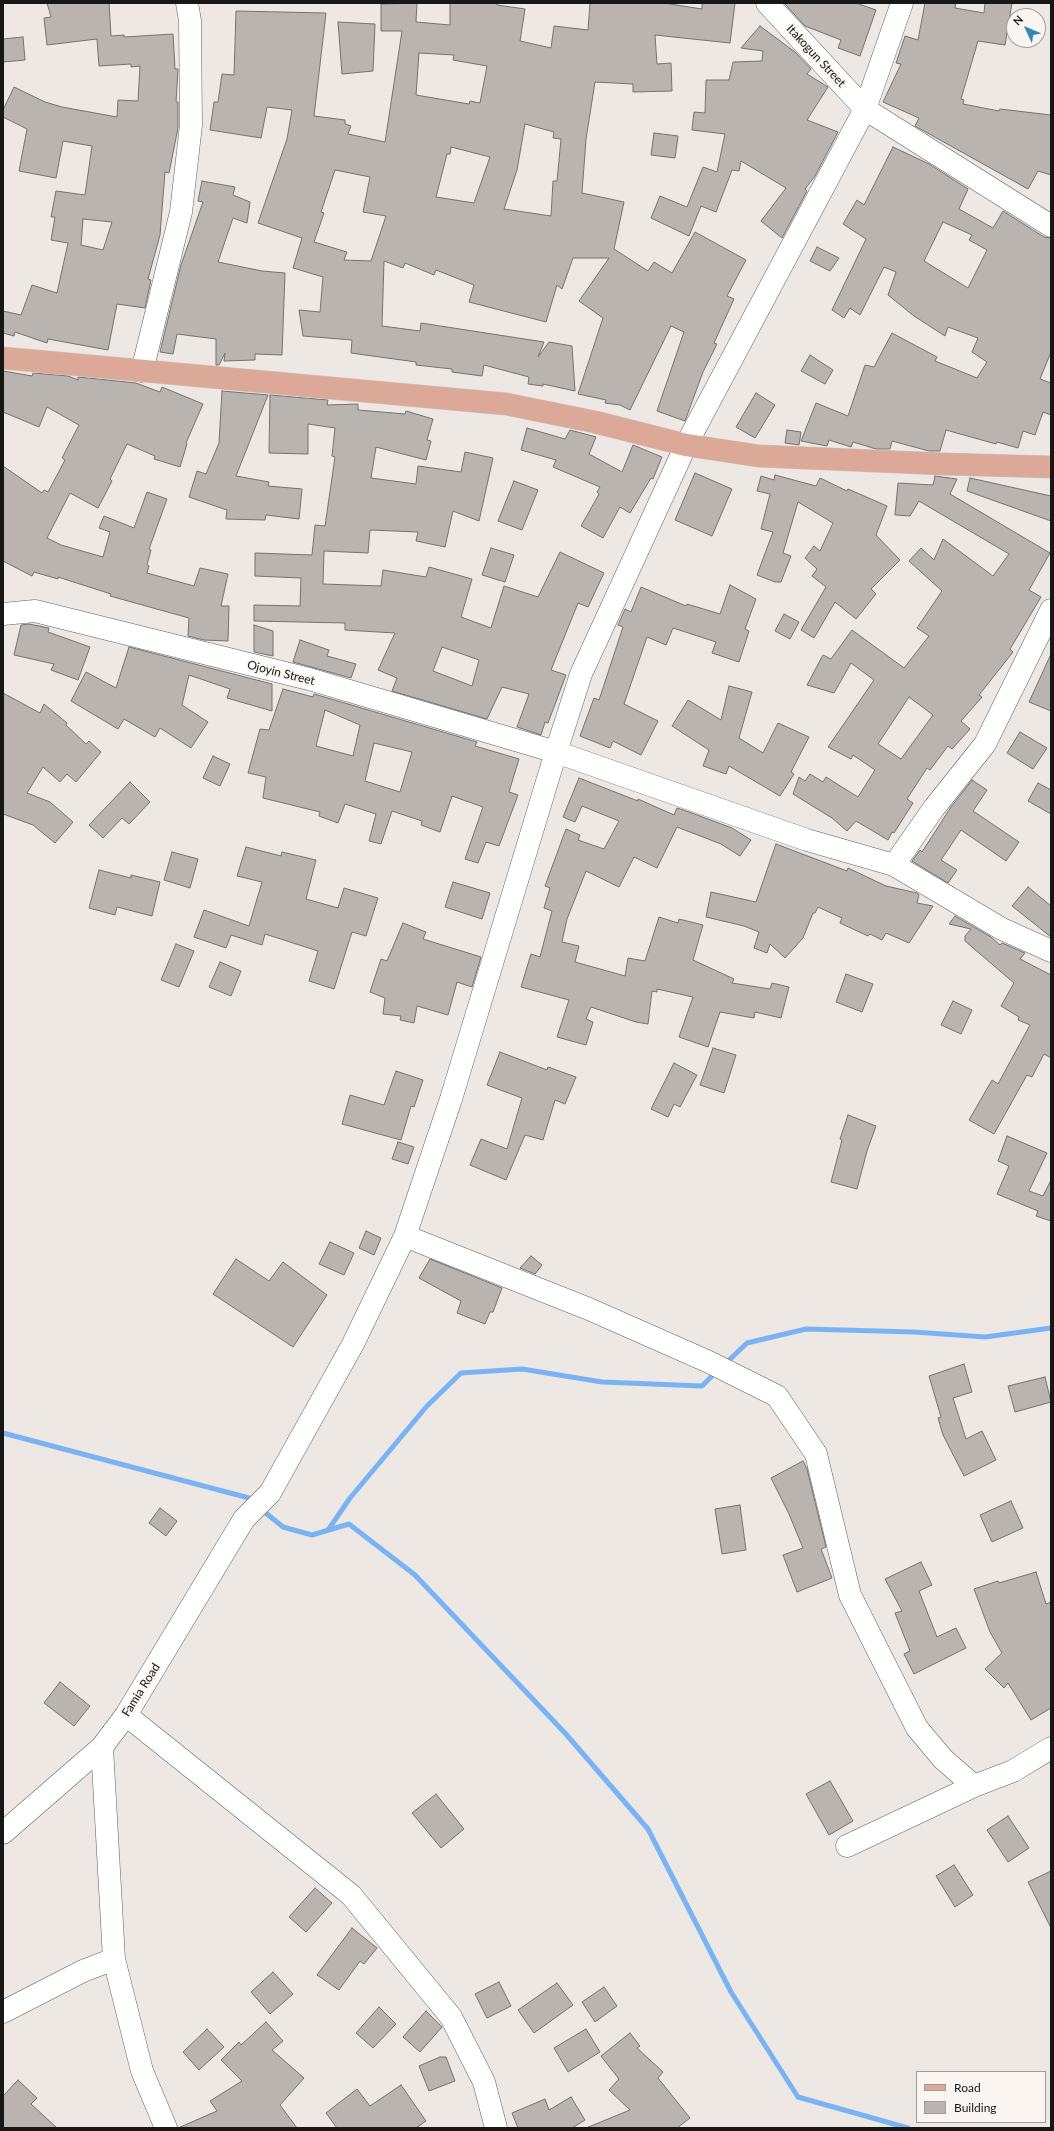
<!DOCTYPE html>
<style>
body{margin:0}
#map{position:relative;width:1054px;height:2131px;overflow:hidden;background:#ede8e3;font-family:Lato,sans-serif}
canvas{display:block}
.frame{position:absolute;inset:0;border:4px solid #181715;pointer-events:none}
.legend{position:absolute;left:916px;top:2071px;width:130px;height:52px;box-sizing:border-box;background:#faf5f0;border:1px solid #a09c98;margin:0;padding:5px 7px;list-style:none;font-size:12px;color:#181715}
.legend li{display:flex;align-items:center;gap:8px;height:20px}
.legend b{width:20px;border:1px solid #a09c98}
.north{position:absolute;left:1006px;top:8px;width:40px;height:40px;box-sizing:border-box;background:#faf5f0;border:1px solid #a09c98;border-radius:50%;rotate:314deg;font-size:11px;font-weight:700;line-height:16px;text-align:center;color:#181715}
.north::after{content:'';display:block;margin:auto;width:14px;height:18px;background:#3087b5;clip-path:polygon(50% 0,100% 100%,50% 72%,0 100%)}
</style>
<div id="map">
<canvas width="1054" height="2131"></canvas>
<div class="frame"></div>
<ul class="legend">
<li><b style="height:5px;background:#dca999"></b>Road</li>
<li><b style="height:11px;background:#b9b4af"></b>Building</li>
</ul>
<div class="north">N</div>
</div>
<script>
const context = document.querySelector('canvas').getContext('2d');
context.lineJoin = 'round';
const poly = rows => new Path2D(rows.map(r => 'M' + r).join(''));
function strokePath(path, color, width, dash) { context.strokeStyle = color; context.lineWidth = width; context.lineCap = dash ? 'butt' : 'round'; context.setLineDash(dash || []); context.stroke(path); }
function fill(path, color) { context.fillStyle = color; context.fill(path, 'evenodd'); }
function label(font, color, halo, rows, align = 'center') {
  context.font = font + ' Lato,sans-serif'; context.lineWidth = 4; context.setLineDash([]); context.textBaseline = 'middle'; context.strokeStyle = halo; context.fillStyle = color; for (const [text, x, y, turn = 0] of rows) {
    context.save(); context.translate(x, y); context.rotate((+turn || 0) * Math.PI / 180); context.textAlign = isNaN(turn) ? turn : align; if (halo) context.strokeText(text, 0, 0); context.fillText(text, 0, 0); context.restore();
  }
}
const stream = poly([
 [725,1364,747,1343,806,1329,914,1332,985,1337,1051,1328],
 [3,1433,249,1498,254,1502],
 [261,1509,283,1527,312,1535,349,1524,415,1575,565,1733,648,1829,731,1992,798,2097,908,2128],
 [328,1530,350,1498,427,1406,461,1373,522,1369,602,1382,702,1386,716,1372]
]);
const building = poly([
 [47,3,109,3,111,36,124,35,124,37,173,34,175,69,178,69,176,102,178,102,178,128,169,173,165,172,160,235,148,279,151,280,145,308,117,304,108,350,48,339,47,343,15,332,14,336,3,333,3,311,21,315,32,285,57,293,68,243,51,240,55,217,51,217,56,191,85,195,92,146,63,141,56,178,19,171,27,129,3,117,3,110,14,87,45,102,62,107,117,117,118,100,138,101,140,66,131,67,131,64,99,66,97,39,47,45,44,18,51,17,47,3],
 [83,219,112,222,103,250,81,245,83,219],
 [417,3,416,22,450,25,450,3,497,3,497,5,525,9,520,41,551,48,554,26,588,30,590,3,664,3,702,9,702,3,735,3,730,43,655,35,657,64,671,63,672,91,633,92,633,84,595,82,586,139,582,193,624,202,614,249,648,271,654,262,672,273,695,232,746,260,727,296,734,299,714,343,717,344,703,372,685,421,657,411,684,332,671,326,630,410,620,405,605,403,606,400,578,394,603,318,579,301,609,258,573,258,562,289,557,285,546,322,469,302,474,285,436,270,434,275,405,263,403,268,384,261,382,326,420,331,421,323,544,342,538,357,549,342,572,346,575,391,543,384,543,386,528,384,529,377,484,365,482,376,452,372,452,369,416,365,416,362,351,353,352,340,303,336,299,310,320,312,323,277,293,268,302,238,258,223,287,139,292,110,267,107,261,138,210,130,214,102,218,102,222,74,234,75,236,11,326,13,314,116,345,120,345,124,351,126,348,134,385,142,402,31,381,31,381,4,417,3],
 [419,53,454,55,453,60,487,66,480,103,470,101,469,104,416,95,419,53],
 [525,124,554,132,553,138,561,139,557,181,553,181,551,216,504,209,517,170,525,124],
 [451,147,490,157,474,203,436,197,447,154,450,154,451,147],
 [335,170,370,177,363,212,386,216,371,261,344,260,347,252,314,242,324,213,321,212,335,170],
 [784,3,856,3,876,10,860,56,838,48,841,40,805,26,784,3],
 [925,3,956,3,955,8,984,13,985,3,1012,3,1005,45,978,41,961,99,964,100,963,104,999,111,1000,109,1051,115,1051,175,1038,171,1028,189,915,126,919,118,883,102,901,64,896,63,905,36,918,40,925,3],
 [338,22,375,24,373,71,342,74,338,22],
 [760,26,795,52,811,69,807,74,828,87,807,120,838,132,815,176,805,189,807,191,782,238,761,221,786,188,741,161,739,171,732,170,716,212,701,206,689,236,651,218,660,196,687,207,703,167,717,172,725,134,692,130,694,112,705,113,706,80,729,80,733,62,762,61,763,51,741,48,760,26],
 [23,37,25,60,3,62,3,39,23,37],
 [654,133,678,136,675,158,651,155,654,133],
 [893,147,929,164,968,189,959,209,993,228,1003,211,1044,237,1051,238,1051,352,1040,379,1051,383,1051,415,1043,412,1035,435,1023,431,1018,448,997,442,996,444,946,430,940,451,929,451,892,441,890,449,876,449,853,442,851,447,829,440,827,446,801,441,816,403,848,416,865,365,874,367,892,333,937,357,935,361,977,378,987,362,972,352,978,338,948,327,945,336,914,316,888,295,896,272,884,267,860,315,850,308,844,318,832,310,866,239,843,224,857,200,864,205,893,147],
 [943,222,972,235,969,240,987,250,968,288,924,261,943,222],
 [202,181,235,187,233,195,250,202,247,223,233,218,218,262,262,271,285,273,282,355,255,354,255,360,224,361,225,353,219,365,216,365,216,339,177,334,173,354,160,352,181,265,203,202,198,201,202,181],
 [817,247,839,258,830,271,810,261,817,247],
 [810,355,833,370,825,384,801,371,810,355],
 [3,371,32,376,33,373,68,376,78,380,78,377,136,383,160,392,162,387,203,404,186,443,187,444,180,467,154,459,155,456,127,444,110,479,112,481,98,508,70,493,47,538,61,545,103,557,110,532,99,528,104,516,134,528,147,492,167,499,149,549,151,550,147,565,149,566,147,573,194,586,200,568,228,574,221,606,229,606,228,641,204,640,188,636,189,618,110,596,111,594,58,577,58,579,34,572,32,576,3,561,3,466,42,493,44,490,48,492,65,460,62,458,79,425,47,407,39,427,3,412,3,371],
 [222,391,268,395,236,476,269,482,268,486,302,489,299,519,266,515,265,520,226,519,227,510,189,497,197,471,206,474,219,443,222,391],
 [756,393,775,405,755,438,736,427,756,393],
 [270,395,328,400,327,405,358,404,358,410,405,414,406,411,433,419,427,440,431,441,426,460,376,447,371,478,416,484,418,466,461,472,465,452,493,458,479,521,453,511,445,547,416,541,418,532,370,530,368,553,324,551,323,584,381,586,383,570,426,577,429,567,472,579,461,617,491,628,504,586,538,597,560,552,604,573,588,607,578,603,551,670,566,675,548,723,545,722,541,735,517,727,529,694,502,687,487,719,392,691,397,678,378,670,395,633,345,630,345,623,254,621,254,605,300,606,301,578,255,576,255,553,312,555,315,525,325,526,335,457,332,456,335,428,308,424,308,454,269,453,270,395],
 [442,647,479,660,472,686,433,671,442,647],
 [527,428,565,439,570,430,596,437,589,454,622,472,633,445,662,457,653,479,651,478,630,513,620,507,603,538,581,526,599,494,597,492,600,487,553,467,556,460,521,450,527,428],
 [787,430,801,432,799,445,785,443,787,430],
 [695,473,732,489,712,536,675,520,695,473],
 [775,475,816,486,820,478,847,491,848,489,887,506,876,535,900,560,871,589,876,594,856,619,835,602,814,638,801,630,826,587,812,576,817,569,805,558,814,546,820,551,833,523,798,502,783,553,791,556,781,582,775,582,757,575,773,532,761,529,770,494,757,491,761,476,774,480,775,475],
 [935,476,957,479,950,494,1050,553,1029,590,1041,597,1010,649,1013,652,979,695,982,697,961,721,970,729,952,749,948,746,930,770,927,768,907,799,913,803,894,833,892,832,888,840,856,821,847,831,832,818,793,794,799,777,805,781,810,774,823,782,826,777,858,797,875,770,853,755,851,759,828,747,874,680,851,663,834,693,807,685,823,655,831,659,852,630,904,668,929,636,917,628,942,591,909,561,921,548,934,560,943,539,993,576,1009,554,919,501,910,516,895,515,898,483,933,485,935,476],
 [909,697,933,715,901,759,878,744,909,697],
 [970,478,1051,496,1051,521,967,491,970,478],
 [514,481,538,490,522,530,498,521,514,481],
 [491,548,514,555,505,582,482,575,491,548],
 [730,585,756,599,745,629,749,631,739,662,712,653,716,642,673,628,666,645,647,637,624,704,658,721,641,755,613,741,610,748,580,736,594,698,599,700,623,627,618,625,625,609,631,612,641,587,686,606,687,604,720,614,730,585],
 [784,614,799,622,790,639,775,631,784,614],
 [29,624,49,628,48,632,90,647,78,680,51,670,54,664,14,655,21,625,29,624],
 [254,625,273,631,273,656,254,652,254,625],
 [300,640,329,650,327,656,356,664,351,678,293,662,300,640],
 [129,647,272,684,272,711,227,698,230,689,189,675,182,705,208,722,191,748,160,728,155,737,124,719,118,729,71,701,86,672,116,688,129,647],
 [1051,654,1051,711,1029,702,1051,654],
 [729,686,752,692,739,738,763,753,778,723,809,737,791,772,794,774,780,796,729,766,726,774,703,766,709,750,672,726,688,700,721,720,729,686],
 [283,689,313,697,314,694,477,742,475,746,519,759,509,792,518,795,499,846,486,842,478,863,465,859,483,807,452,796,440,832,421,825,422,821,392,811,381,844,369,841,376,814,345,804,338,823,319,816,320,812,263,798,266,777,248,773,260,729,269,730,283,689],
 [325,710,360,725,353,756,316,746,325,710],
 [374,743,412,752,400,792,365,781,374,743],
 [3,693,40,713,44,704,67,723,66,725,86,744,89,741,101,752,76,782,67,774,60,782,43,767,27,793,50,802,73,822,55,843,33,825,3,814,3,693],
 [1020,732,1047,748,1033,769,1007,753,1020,732],
 [213,756,230,764,220,786,203,778,213,756],
 [579,778,638,801,638,799,674,815,677,808,689,812,732,828,751,840,740,856,721,844,677,827,657,868,634,857,619,887,586,871,567,919,562,942,579,946,575,962,625,976,628,958,645,961,659,917,678,923,679,919,703,925,693,960,734,979,732,983,770,989,772,983,789,987,781,1018,755,1012,754,1018,720,1012,708,1047,679,1037,693,997,657,989,657,992,652,991,648,1024,636,1022,591,1007,586,1019,593,1022,586,1045,557,1037,569,1000,521,987,531,954,540,957,552,911,544,908,550,888,545,886,566,829,580,835,578,840,604,849,619,821,582,806,575,822,563,817,579,778],
 [972,780,987,790,973,811,1019,842,1006,861,961,830,941,860,957,870,948,883,912,861,920,850,922,852,951,807,972,780],
 [130,782,150,802,129,824,122,818,103,838,89,825,130,782],
 [1038,783,1051,790,1051,814,1028,801,1038,783],
 [776,844,847,871,848,868,886,886,917,893,919,895,917,903,933,906,909,943,886,933,882,940,870,934,868,936,840,923,842,918,818,907,815,913,813,913,803,938,785,958,770,944,767,953,754,948,759,932,744,926,706,917,711,892,756,902,776,844],
 [246,847,281,856,282,852,316,860,306,899,338,908,344,888,378,898,366,936,352,932,334,989,309,981,318,951,265,934,262,945,231,935,226,948,194,937,204,910,249,926,262,882,237,876,246,847],
 [172,852,198,859,190,888,164,880,172,852],
 [99,870,131,878,131,875,160,882,152,916,117,907,115,915,89,908,99,870],
 [453,882,490,893,482,919,445,907,453,882],
 [1028,887,1051,906,1051,937,1012,906,1028,887],
 [955,916,991,937,1000,945,1002,943,1025,953,1020,959,1051,975,1051,1058,1044,1054,1032,1077,1027,1075,994,1134,969,1120,992,1080,998,1084,1030,1025,1018,1020,1019,1017,1001,1006,1014,983,965,941,965,936,971,929,949,924,955,916],
 [403,923,426,932,423,939,481,957,472,987,457,982,448,1015,417,1006,414,1023,400,1020,401,1016,383,1014,385,998,370,992,381,959,387,961,403,923],
 [176,944,194,951,179,987,161,980,176,944],
 [220,962,241,971,231,996,209,987,220,962],
 [846,974,873,984,862,1012,836,1002,846,974],
 [953,1001,972,1010,961,1034,941,1025,953,1001],
 [713,1048,736,1055,724,1093,700,1085,713,1048],
 [500,1052,547,1070,548,1067,576,1077,565,1104,555,1100,543,1140,525,1135,506,1180,470,1165,481,1139,507,1149,522,1098,487,1085,500,1052],
 [674,1063,697,1075,680,1107,674,1104,668,1117,651,1109,674,1063],
 [396,1071,423,1080,414,1107,411,1106,401,1140,342,1124,350,1095,384,1105,396,1071],
 [848,1115,876,1126,867,1151,857,1189,831,1182,842,1140,840,1139,848,1115],
 [1007,1136,1047,1153,1029,1191,1043,1196,1051,1180,1051,1221,1036,1216,1038,1211,997,1194,1009,1166,998,1161,1007,1136],
 [398,1142,414,1147,408,1164,392,1159,398,1142],
 [366,1231,381,1238,374,1255,359,1248,366,1231],
 [330,1242,354,1253,344,1275,319,1264,330,1242],
 [531,1256,542,1265,535,1274,520,1268,531,1256],
 [236,1259,269,1281,283,1262,327,1295,293,1347,213,1294,236,1259],
 [430,1259,502,1288,493,1312,490,1312,485,1324,457,1313,461,1301,419,1278,430,1259],
 [964,1364,972,1392,953,1398,966,1439,982,1431,996,1460,964,1476,943,1435,938,1418,941,1417,929,1376,964,1364],
 [1045,1377,1051,1402,1015,1412,1008,1386,1045,1377],
 [803,1461,807,1469,826,1547,821,1549,832,1578,797,1592,783,1555,803,1548,789,1514,771,1478,803,1461],
 [1011,1501,1023,1528,992,1542,980,1515,1011,1501],
 [740,1505,746,1550,722,1554,715,1509,740,1505],
 [160,1508,177,1521,166,1536,149,1523,160,1508],
 [921,1562,932,1585,919,1591,937,1637,956,1628,966,1648,914,1674,904,1654,910,1651,895,1613,902,1611,885,1579,921,1562],
 [1036,1572,1046,1604,1051,1602,1051,1708,1031,1720,1008,1683,1004,1688,985,1669,1002,1653,990,1632,974,1589,998,1581,999,1583,1036,1572],
 [60,1682,90,1706,74,1726,44,1703,60,1682],
 [830,1781,853,1821,829,1835,806,1794,830,1781],
 [436,1794,464,1829,441,1848,412,1813,436,1794],
 [1008,1816,1029,1848,1008,1862,987,1830,1008,1816],
 [954,1865,973,1895,955,1907,936,1876,954,1865],
 [1051,1871,1051,1928,1028,1882,1051,1871],
 [315,1888,332,1903,306,1932,289,1917,315,1888],
 [352,1928,377,1948,364,1964,360,1961,339,1990,317,1975,352,1928],
 [273,1972,293,1994,270,2014,251,1992,273,1972],
 [499,1982,511,2006,487,2018,475,1994,499,1982],
 [557,1983,573,2005,534,2033,518,2010,557,1983],
 [604,1987,617,2006,595,2022,582,2002,604,1987],
 [379,2007,396,2024,373,2048,356,2033,379,2007],
 [426,2011,442,2027,420,2052,403,2037,426,2011],
 [266,2022,283,2041,272,2050,304,2078,280,2105,297,2128,178,2128,217,2111,210,2101,242,2081,221,2060,239,2042,241,2045,266,2022],
 [207,2029,224,2047,199,2070,183,2052,207,2029],
 [586,2029,600,2052,568,2072,554,2048,586,2029],
 [630,2033,640,2046,637,2048,663,2072,658,2078,690,2118,677,2128,586,2128,630,2110,609,2090,619,2079,601,2056,630,2033],
 [440,2057,446,2057,455,2081,429,2091,419,2066,440,2057],
 [18,2080,37,2098,31,2104,57,2128,3,2128,3,2096,18,2080],
 [401,2085,426,2121,416,2128,337,2128,326,2113,357,2089,370,2106,401,2085],
 [571,2097,585,2120,572,2128,518,2128,512,2113,545,2099,549,2110,571,2097]
]);
const minor = poly([
 [767,3,865,109,1051,226],
 [142,371,181,212,191,125,190,21,187,3],
 [3,614,35,611,309,679,556,752,807,840,894,865,1002,929,1051,951],
 [894,865,934,808,985,744,1051,610],
 [405,1236,589,1309,709,1362,777,1396,816,1454,850,1595,917,1728,943,1759,974,1786,1013,1771,1051,1748],
 [126,1715,351,1895,451,2017,484,2082,496,2128],
 [102,1747,114,1959,142,2071,166,2128],
 [3,1833,102,1747,126,1715,244,1519,270,1493,353,1344,405,1236,451,1099,556,752,581,674,686,445,865,109,902,3],
 [847,1846,974,1786],
 [3,2012,83,1971,114,1959]
]);
const major = poly([
 [3,358,506,404,595,422,686,445,759,456,944,464,1051,467]
]);
const streetNames = [
 ["Itakogun Street",816,56,47],
 ["Ojoyin Street",281,673,14],
 ["Famia Road",141,1690,-58]
];
strokePath(stream, '#79b3f3', 5);
fill(building, '#b9b4af');
strokePath(building, '#75716c', 1);
strokePath(minor, '#65615d', 23);
strokePath(major, '#c8c7c7', 23);
strokePath(minor, '#fff', 22);
strokePath(major, '#dca999', 22);
label('12px', '#181715', '#faf5f0', streetNames);
</script>
